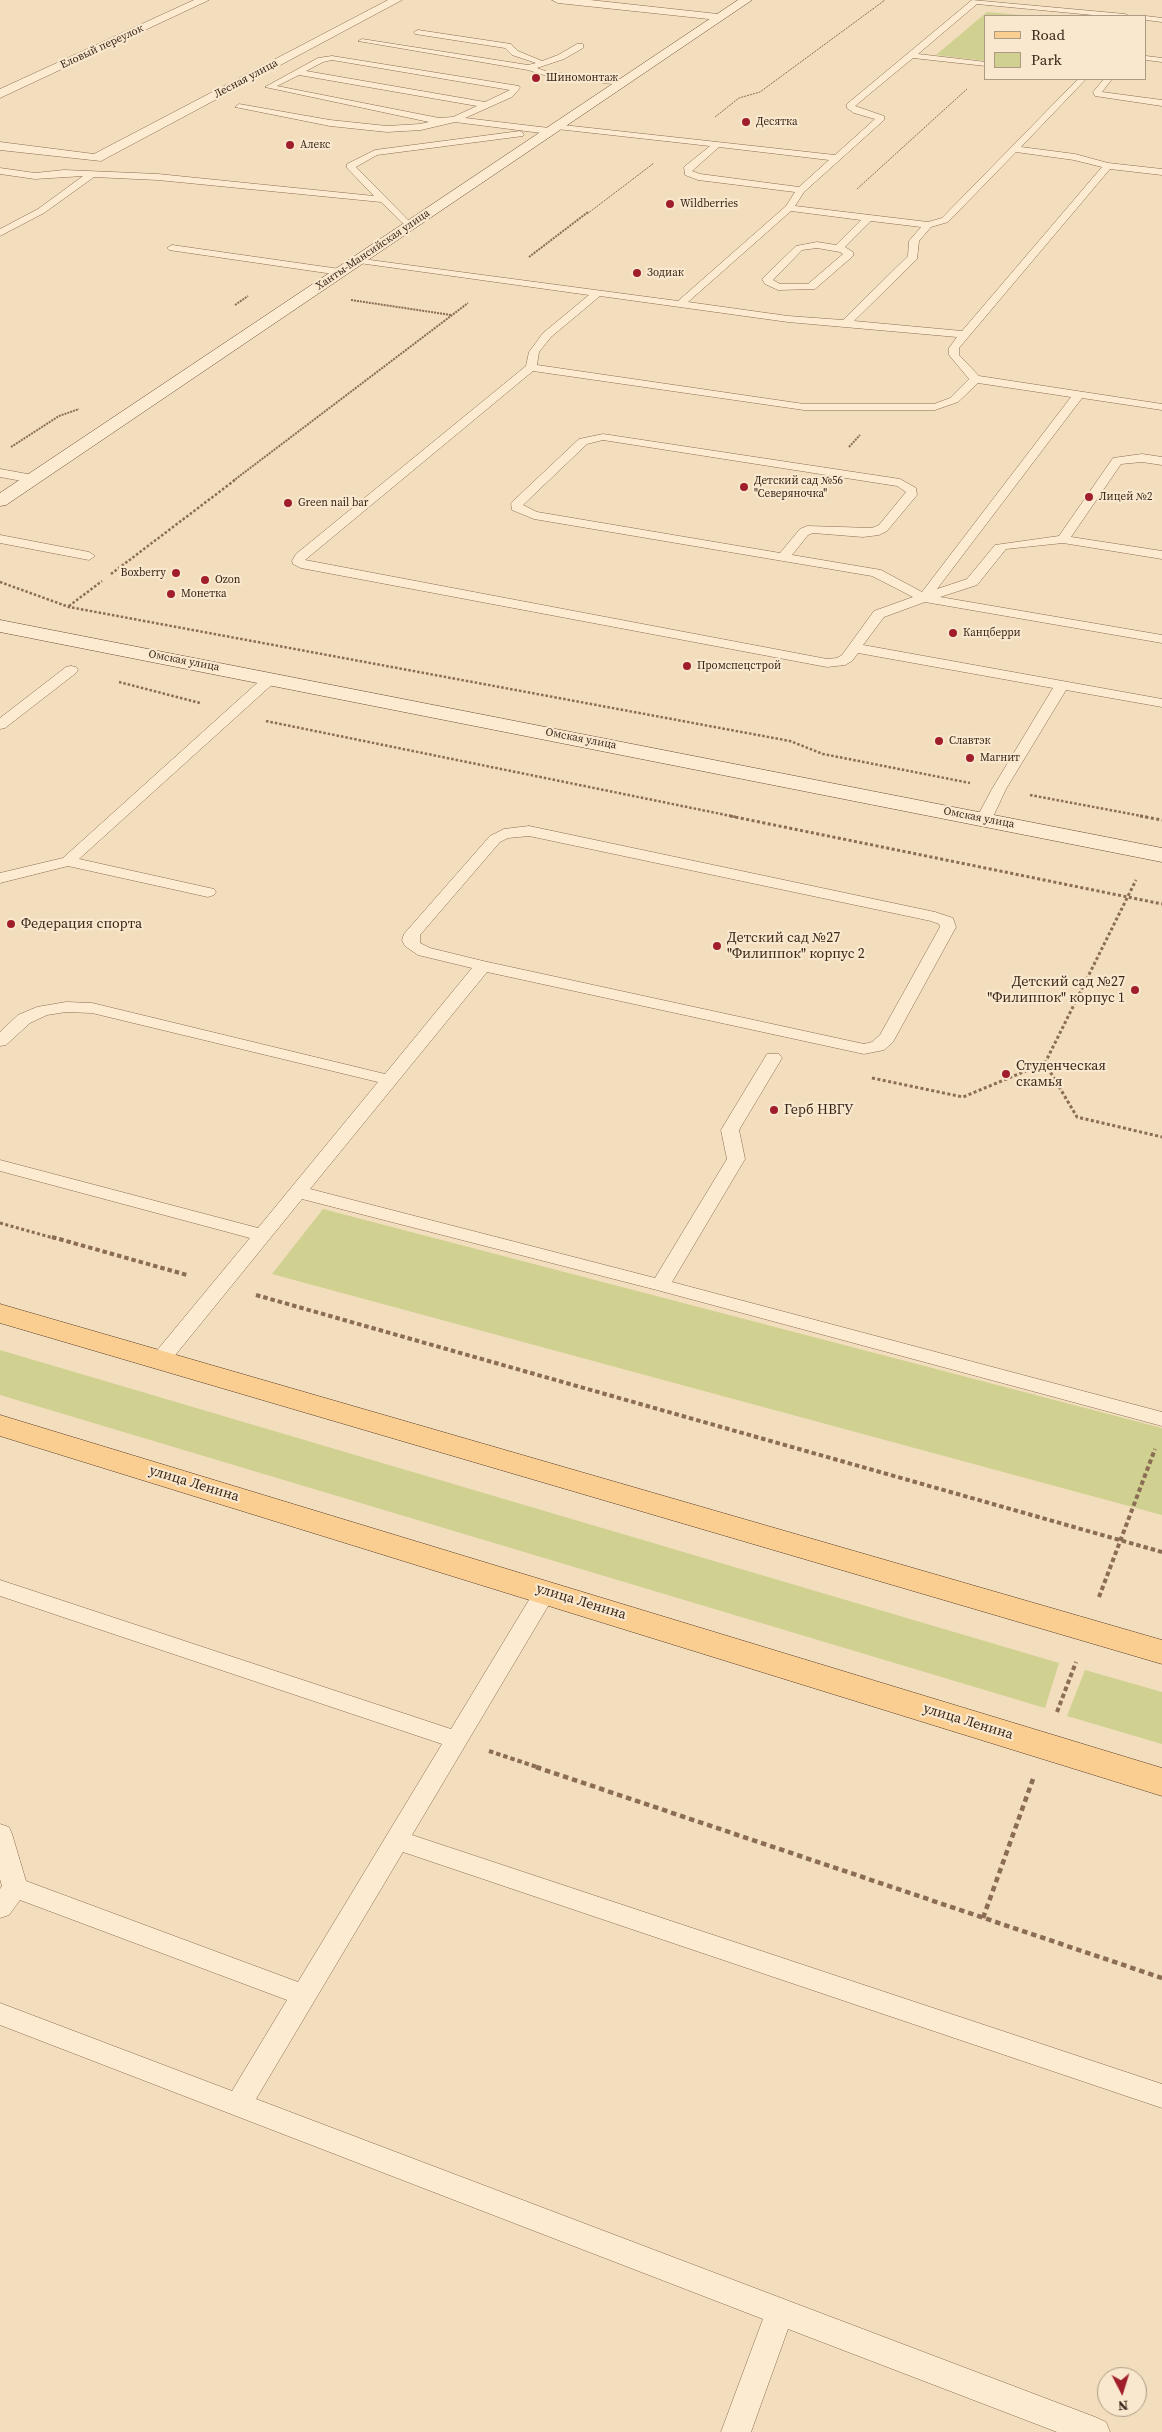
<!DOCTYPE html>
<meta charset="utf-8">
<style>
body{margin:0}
#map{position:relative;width:1162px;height:2432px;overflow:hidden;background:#f2ddbd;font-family:"Source Serif 4",serif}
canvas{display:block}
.legend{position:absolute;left:984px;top:15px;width:162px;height:65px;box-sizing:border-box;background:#f9e8cd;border:1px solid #ac9a85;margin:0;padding:6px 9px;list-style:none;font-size:15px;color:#39261a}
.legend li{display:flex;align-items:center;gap:10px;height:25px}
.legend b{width:25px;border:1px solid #ac9a85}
.north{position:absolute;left:1097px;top:2367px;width:50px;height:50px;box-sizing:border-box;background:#f9e8cd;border:1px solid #ac9a85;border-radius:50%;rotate:175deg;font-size:14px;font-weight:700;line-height:20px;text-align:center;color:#39261a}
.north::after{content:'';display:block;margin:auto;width:18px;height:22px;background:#a01e2c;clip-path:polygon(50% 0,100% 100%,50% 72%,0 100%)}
</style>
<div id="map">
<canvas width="1162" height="2432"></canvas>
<ul class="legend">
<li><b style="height:6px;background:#face90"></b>Road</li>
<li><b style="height:14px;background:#d0d190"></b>Park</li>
</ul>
<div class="north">N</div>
</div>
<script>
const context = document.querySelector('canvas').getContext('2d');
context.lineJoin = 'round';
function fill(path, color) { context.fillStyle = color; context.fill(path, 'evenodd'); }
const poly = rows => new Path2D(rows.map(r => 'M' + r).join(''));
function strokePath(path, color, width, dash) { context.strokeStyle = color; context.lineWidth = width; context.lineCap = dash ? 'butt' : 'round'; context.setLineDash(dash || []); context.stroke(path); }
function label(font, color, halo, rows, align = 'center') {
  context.font = font + ' "Source Serif 4",serif'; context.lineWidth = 4.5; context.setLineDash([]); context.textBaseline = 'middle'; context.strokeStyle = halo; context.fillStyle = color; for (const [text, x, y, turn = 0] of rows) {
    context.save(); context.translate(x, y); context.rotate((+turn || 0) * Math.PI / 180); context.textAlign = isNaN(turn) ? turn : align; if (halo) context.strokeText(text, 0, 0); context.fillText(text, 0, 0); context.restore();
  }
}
const green = poly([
 [987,12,1033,16,986,16,986,61,936,55],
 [323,1209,1162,1428,1162,1515,272,1274],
 [0,1350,1059,1663,1045,1708,0,1395],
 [1085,1670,1162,1692,1162,1744,1067,1716]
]);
const pathFar5 = poly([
 [715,117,739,98,760,92,885,0],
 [857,189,967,89],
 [587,214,654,163]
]);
const pathFar4 = poly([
 [529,257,588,212],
 [351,300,451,315],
 [235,305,248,296],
 [11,447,59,416,79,409],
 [849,447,860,435],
 [233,481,468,303]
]);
const pathFar3 = poly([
 [111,574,235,480],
 [0,582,69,607,790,741,823,754,970,783],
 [69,606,102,581],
 [119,682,200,703],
 [266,721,736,817],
 [1030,795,1147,817]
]);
const pathFar2 = poly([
 [730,816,1162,904],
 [1140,816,1162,820],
 [1045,1063,1077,1117,1162,1137],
 [872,1078,963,1097,1045,1063,1136,880],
 [0,1223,57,1239]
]);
const pathFar1 = poly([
 [52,1237,187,1275],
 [256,1295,1162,1552],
 [1099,1597,1155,1449],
 [1057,1712,1076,1662],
 [489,1751,540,1768]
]);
const path = poly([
 [536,1767,1162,1978],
 [983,1918,1033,1779]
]);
const lane = poly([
 [972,0,1125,14,1129,16,1103,16,977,4,918,54,986,62,986,66,913,58,855,106,884,116,884,120,804,192,795,206,928,222,942,218,1078,79,1086,79,1021,147,1075,154,1108,163,1162,169,1162,175,1110,169,959,348,959,355,979,376,1162,404,1162,410,1082,398,937,589,967,579,995,545,1059,536,1113,458,1142,454,1162,457,1162,465,1142,462,1121,464,1071,537,1162,551,1162,559,1063,543,1006,549,977,585,940,597,1162,635,1162,643,925,602,884,617,863,645,1162,699,1162,707,1066,690,1006,789,992,819,984,824,976,819,992,789,1053,688,858,653,852,661,845,665,827,667,301,568,293,564,292,561,296,554,526,366,529,352,543,333,589,295,359,263,354,260,355,258,678,301,786,206,795,192,698,180,685,175,684,167,710,146,557,129,554,128,554,124,835,155,875,119,854,113,847,108,847,104,972,0],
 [719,147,829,160,799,187,700,174,692,171,719,147],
 [1016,152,1074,160,1102,167,962,331,854,321,917,259,919,241,931,227,948,222,1016,152],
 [791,211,861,220,836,245,817,242,796,246,762,279,765,284,778,290,815,289,853,256,853,252,845,247,871,221,921,227,909,241,908,256,843,320,788,316,688,302,791,211],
 [817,248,840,252,843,254,808,284,780,284,773,280,802,250,817,248],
 [600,296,788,322,957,337,949,348,949,355,969,379,950,398,934,404,804,404,537,365,539,352,551,337,600,296],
 [533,371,804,410,935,410,958,402,978,383,1071,397,922,592,881,570,792,555,808,535,813,533,863,537,879,535,887,531,917,495,916,488,900,479,603,434,579,439,511,503,512,510,534,519,872,576,913,597,874,611,842,655,837,658,827,659,305,560,533,371],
 [603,440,897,486,906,492,879,525,872,528,807,526,800,529,780,553,537,512,523,505,587,444,603,440],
 [1144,16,1146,16,1162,18,1162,22,1146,20,1146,16,1144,16],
 [418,30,511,44,518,51,542,61,558,55,577,44,583,44,583,48,564,59,537,68,548,72,621,79,625,82,621,85,547,76,528,70,358,41,362,39,528,65,536,63,512,55,505,48,415,34,414,32,418,30],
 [332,56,519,86,520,88,512,97,465,118,549,128,553,131,549,134,455,122,421,130,387,132,330,126,235,107,239,104,330,120,387,126,420,124,429,122,265,87,318,58,332,56],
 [332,60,510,90,485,102,306,71,323,62,332,60],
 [299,75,477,106,453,117,439,118,277,86,299,75],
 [1146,56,1162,58,1162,62,1146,60,1146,56],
 [1104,79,1112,79,1102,92,1162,100,1162,106,1095,96,1093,92,1104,79],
 [520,131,524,134,523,136,377,155,356,167,412,224,414,226,409,229,381,202,158,180,94,177,44,213,0,236,0,229,38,209,83,176,35,179,0,174,0,168,35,173,64,170,158,174,374,196,347,168,347,164,375,150,520,131],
 [172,245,340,269,345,272,340,275,169,250,167,248,172,245],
 [0,469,33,475,39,479,33,483,0,477,0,469],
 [0,535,89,552,95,556,89,560,0,543,0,535],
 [71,666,76,667,78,670,76,673,5,728,0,729,0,718,66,667,71,666],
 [271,674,278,678,276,681,79,859,214,889,216,892,214,895,208,897,68,866,0,883,0,873,63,858,266,675,271,674],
 [529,826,935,912,953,918,956,927,893,1042,884,1050,864,1054,487,972,310,1189,655,1278,727,1159,721,1130,767,1054,779,1054,782,1058,739,1130,745,1159,672,1282,1162,1412,1162,1426,657,1290,302,1199,168,1364,161,1366,154,1364,151,1359,154,1354,250,1238,0,1171,0,1160,258,1228,378,1082,92,1013,66,1012,47,1015,30,1023,6,1045,0,1046,0,1032,18,1015,37,1007,66,1002,92,1003,385,1074,472,968,418,955,405,946,402,940,404,934,490,836,504,829,529,826],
 [529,836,931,921,939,924,940,927,880,1035,872,1042,864,1044,483,961,430,948,420,943,420,935,500,842,508,838,529,836],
 [0,1580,451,1729,538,1585,546,1583,554,1585,557,1591,412,1835,1162,2084,1162,2108,403,1852,256,2099,1095,2417,1106,2422,1110,2432,1057,2432,788,2329,751,2432,721,2432,763,2319,0,2025,0,2003,232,2091,287,2000,20,1900,9,1915,0,1918,0,1889,2,1886,0,1879,0,1824,9,1827,12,1834,26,1881,298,1982,442,1744,0,1596,0,1580]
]);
const street = poly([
 [194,0,209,0,0,98,0,89,194,0],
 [388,0,402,0,101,161,0,150,0,142,94,154,388,0],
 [552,0,590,0,718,14,724,17,718,20,558,3,552,0]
]);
const secondary = poly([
 [738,0,752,0,6,505,0,506,0,493,738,0],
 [0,620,1162,848,1162,862,0,632,0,620]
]);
const primary = poly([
 [0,1304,1162,1640,1162,1664,0,1323,0,1304],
 [0,1415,1162,1768,1162,1796,0,1436,0,1415]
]);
const markers = [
 [536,78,5,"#a01e2c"],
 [746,122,5,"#a01e2c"],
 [290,145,5,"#a01e2c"],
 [670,204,5,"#a01e2c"],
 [637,273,5,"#a01e2c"],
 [744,487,5,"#a01e2c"],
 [1089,497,5,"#a01e2c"],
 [288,503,5,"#a01e2c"],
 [176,573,5,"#a01e2c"],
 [205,580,5,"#a01e2c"],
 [171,594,5,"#a01e2c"],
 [953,633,5,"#a01e2c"],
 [687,666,5,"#a01e2c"],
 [939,741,5,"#a01e2c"],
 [970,758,5,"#a01e2c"],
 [11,924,5,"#a01e2c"],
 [717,946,5,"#a01e2c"],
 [1135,990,5,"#a01e2c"],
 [1006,1074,5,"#a01e2c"],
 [774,1110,5,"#a01e2c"]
];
const farStreetnames = [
 ["Еловый переулок",102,47,-25],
 ["Лесная улица",246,79,-28],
 ["Ханты-Мансийская улица",373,250,-34],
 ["Омская улица",184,661,11],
 ["Омская улица",581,739,11],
 ["Омская улица",979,818,11]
];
const farPoinames = [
 ["Шиномонтаж",546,78],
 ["Десятка",756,122],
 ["Алекс",300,145],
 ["Wildberries",680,204],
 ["Зодиак",647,273],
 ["Детский сад №56",754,481],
 ["\"Северяночка\"",754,494],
 ["Лицей №2",1099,497],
 ["Green nail bar",298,503],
 ["Boxberry",166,573,"right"],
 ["Ozon",215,580],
 ["Монетка",181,594],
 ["Канцберри",963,633],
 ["Промспецстрой",697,666],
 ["Славтэк",949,741],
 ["Магнит",980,758]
];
const poiNames = [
 ["Федерация спорта",21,924],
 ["Детский сад №27",727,938],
 ["\"Филиппок\" корпус 2",727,954],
 ["Детский сад №27",1125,982,"right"],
 ["\"Филиппок\" корпус 1",1125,998,"right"],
 ["Студенческая",1016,1066],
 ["скамья",1016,1082],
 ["Герб НВГУ",784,1110]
];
const streetNames = [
 ["улица Ленина",194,1484,17],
 ["улица Ленина",581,1602,17],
 ["улица Ленина",968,1722,17]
];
fill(green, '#d0d190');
strokePath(lane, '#8b6c54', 1);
strokePath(street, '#8b6c54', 1);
strokePath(secondary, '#6d4d38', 1);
strokePath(primary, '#583b29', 1);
strokePath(pathFar5, '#8b6c54', 1, [2, 1]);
strokePath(pathFar4, '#8b6c54', 2, [2, 1]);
strokePath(pathFar3, '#8b6c54', 2.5, [2.5, 2]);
strokePath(pathFar2, '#8b6c54', 3, [3, 2.5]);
strokePath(pathFar1, '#8b6c54', 4, [4.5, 3]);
strokePath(path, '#8b6c54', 4.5, [5.5, 4]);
fill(lane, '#fcebd0');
fill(street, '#fcebd0');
fill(secondary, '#fcebd0');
fill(primary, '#face90');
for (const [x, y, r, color] of markers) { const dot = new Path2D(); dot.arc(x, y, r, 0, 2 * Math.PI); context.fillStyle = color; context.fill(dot); strokePath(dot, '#f9e8cd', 2); }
label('11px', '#39261a', '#f9e8cd', farStreetnames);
label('11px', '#39261a', '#f9e8cd', farPoinames, 'left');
label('14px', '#39261a', '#f9e8cd', poiNames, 'left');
label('14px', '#39261a', '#f9e8cd', streetNames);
</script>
